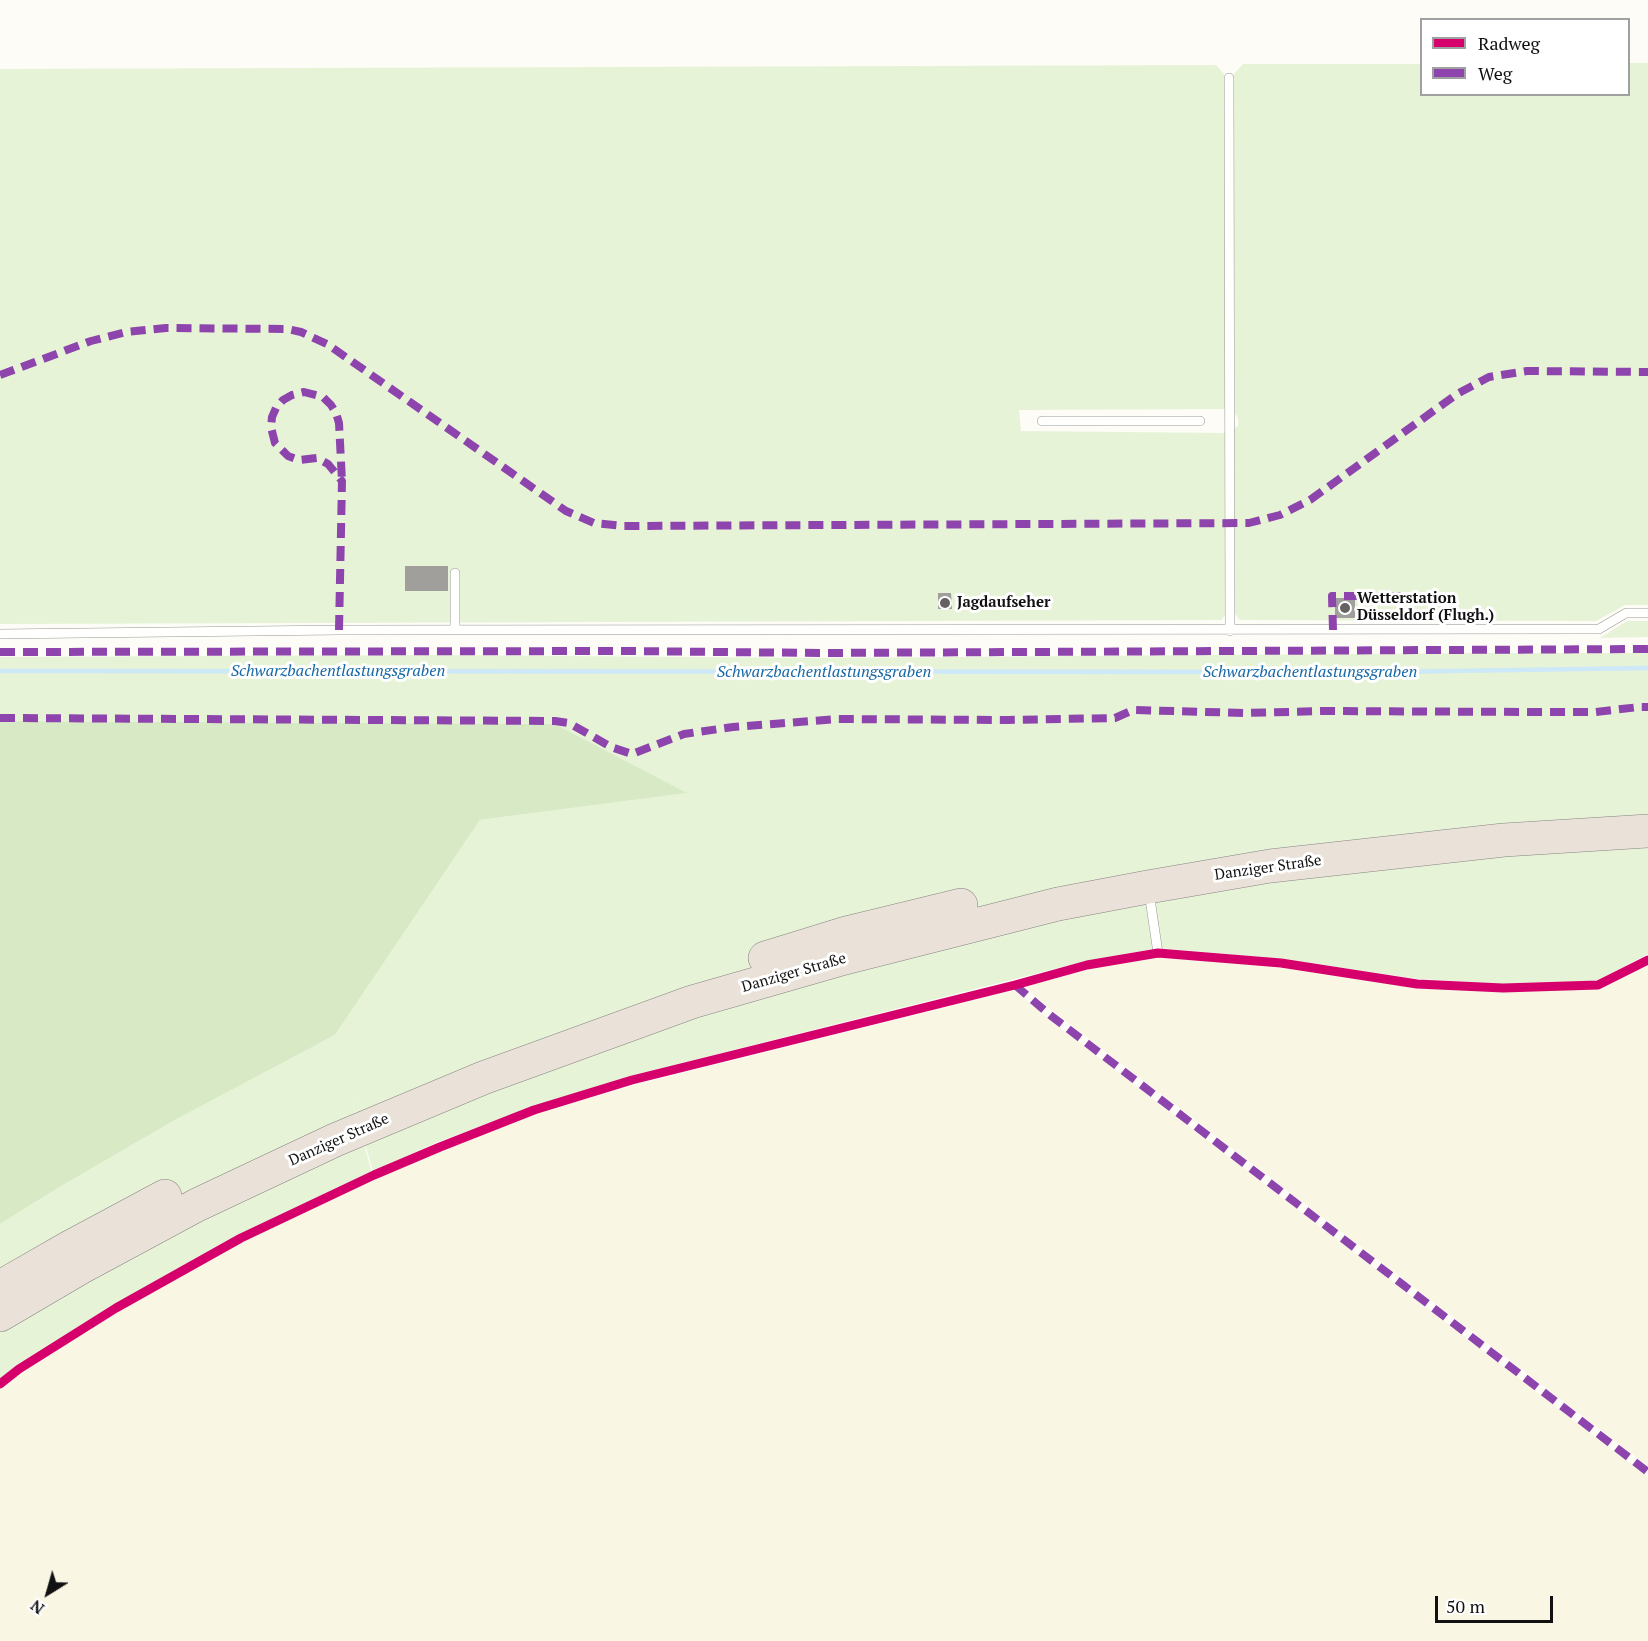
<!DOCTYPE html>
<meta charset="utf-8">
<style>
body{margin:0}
#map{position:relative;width:1648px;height:1641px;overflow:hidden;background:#fdfcf7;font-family:"PT Serif",serif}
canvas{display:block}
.legend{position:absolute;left:1420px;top:18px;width:210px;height:78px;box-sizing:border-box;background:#fff;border:2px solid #a0a0a0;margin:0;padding:8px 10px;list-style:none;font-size:18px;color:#111}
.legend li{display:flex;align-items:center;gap:12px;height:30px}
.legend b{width:30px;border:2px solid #a0a0a0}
.north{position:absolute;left:18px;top:1563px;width:60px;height:60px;-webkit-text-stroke:4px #fff;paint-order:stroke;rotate:217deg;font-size:16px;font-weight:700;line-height:24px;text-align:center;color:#111}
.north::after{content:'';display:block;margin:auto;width:21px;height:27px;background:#111;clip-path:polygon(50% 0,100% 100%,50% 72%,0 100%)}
.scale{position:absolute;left:1435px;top:1596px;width:118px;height:27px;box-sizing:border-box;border:3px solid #111;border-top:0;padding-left:8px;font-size:18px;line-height:21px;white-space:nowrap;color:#111;-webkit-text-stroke:4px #fff;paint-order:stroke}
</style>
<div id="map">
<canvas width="1648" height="1641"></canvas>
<ul class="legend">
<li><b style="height:8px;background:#d6006c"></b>Radweg</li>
<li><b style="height:8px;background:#8e44ad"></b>Weg</li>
</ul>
<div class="north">N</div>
<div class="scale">50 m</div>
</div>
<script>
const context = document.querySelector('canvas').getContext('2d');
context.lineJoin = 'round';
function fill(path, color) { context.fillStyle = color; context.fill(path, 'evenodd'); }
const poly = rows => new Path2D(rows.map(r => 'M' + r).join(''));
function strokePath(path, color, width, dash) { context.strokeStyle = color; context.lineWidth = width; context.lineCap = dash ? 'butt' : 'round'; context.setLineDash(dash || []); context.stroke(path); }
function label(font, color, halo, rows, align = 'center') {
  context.font = font + ' "PT Serif",serif'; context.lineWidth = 6; context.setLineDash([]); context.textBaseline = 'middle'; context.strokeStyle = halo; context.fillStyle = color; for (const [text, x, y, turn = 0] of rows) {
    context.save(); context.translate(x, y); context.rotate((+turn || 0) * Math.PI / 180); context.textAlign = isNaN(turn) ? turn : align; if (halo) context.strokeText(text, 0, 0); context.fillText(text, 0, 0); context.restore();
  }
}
const farmland = poly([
 [1158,957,1281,966,1417,987,1504,990,1599,988,1648,963,1648,1466,1054,1012,1024,987,1090,969],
 [1015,990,1046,1017,1648,1477,1648,1641,0,1641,0,1389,23,1371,118,1311,243,1241,375,1179,442,1150,536,1113,634,1085]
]);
const green = poly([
 [1629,63,1648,63,1648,605,1625,605,1596,621,1240,620,1234,613,1233,429,1238,426,1238,418,1235,414,1233,75,1243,64,1421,64,1422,94,1628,94],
 [1216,65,1224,74,1226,409,1019,410,1021,431,1225,433,1227,613,1221,620,0,624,0,69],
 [1627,621,1648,621,1648,637,1600,638],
 [1475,653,1648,653,1648,954,1597,981,1503,984,1418,979,1282,959,1158,948,1086,961,630,1076,532,1107,438,1142,373,1171,351,1097,372,1173,239,1236,113,1306,0,1381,0,1224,58,1188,175,1120,335,1035,480,820,686,793,555,724,0,721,0,657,435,655,820,658]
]);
const forest = poly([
 [0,721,555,724,687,793,480,820,335,1035,175,1120,58,1188,0,1224]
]);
const stream = poly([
 [0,671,1386,672,1648,668]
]);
const building = poly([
 [405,566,448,566,448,591,405,591],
 [938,593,951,593,952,609,938,609],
 [1335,598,1355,598,1355,618,1335,618]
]);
const lane = poly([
 [1229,78,1230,631],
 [1042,421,1200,421],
 [455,573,455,630],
 [0,634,339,630,1599,629,1626,613,1648,613],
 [1149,892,1158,953]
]);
const highway = poly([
 [765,958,846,933,961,905],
 [0,1287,68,1248,165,1196],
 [0,1315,80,1268,197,1205,335,1140,483,1078,692,1002,845,958,1058,904,1148,887,1270,866,1504,840,1648,831]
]);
const quiet = poly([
 [0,375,91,341,126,332,166,328,287,329,301,332,327,344,566,511,594,523,624,526,1249,523,1280,515,1310,500,1457,394,1489,377,1527,371,1648,372],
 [339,630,342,481,328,464,317,458,299,460,288,456,275,443,271,427,272,417,276,408,283,400,292,395,304,392,323,397,331,405,336,413,339,423,342,481],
 [1333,630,1332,596,1402,596],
 [0,652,624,651,819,653,1648,649],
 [0,718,555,721,569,723,611,747,632,754,684,734,733,727,838,719,1008,720,1115,718,1133,710,1246,713,1323,711,1537,712,1596,712,1639,707,1648,707],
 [1015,985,1050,1015,1648,1472]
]);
const cycleway = poly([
 [0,1384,19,1369,116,1308,241,1238,374,1175,440,1147,534,1110,632,1080,1015,985,1087,965,1158,953,1281,963,1417,984,1503,988,1598,985,1648,960]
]);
const markers = [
 [945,603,6,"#646362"],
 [1345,608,6,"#646362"]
];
const poiNames = [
 ["Wetterstation",1357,599],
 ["Düsseldorf (Flugh.)",1357,616],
 ["Jagdaufseher",957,603]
];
const streetNames = [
 ["Danziger Straße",1268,868,-8],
 ["Danziger Straße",794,973,-16],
 ["Danziger Straße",339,1140,-24]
];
const waterNames = [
 ["Schwarzbachentlastungsgraben",338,671],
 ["Schwarzbachentlastungsgraben",824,672],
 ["Schwarzbachentlastungsgraben",1310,672]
];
fill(farmland, '#f9f7e4');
fill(green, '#e7f3d7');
fill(forest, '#d8eac5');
strokePath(stream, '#cde8f7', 4.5);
fill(building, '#a19f9c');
strokePath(lane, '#979795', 10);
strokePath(highway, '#858482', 34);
strokePath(lane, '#fffffe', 9);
strokePath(highway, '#eae1d8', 33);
strokePath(quiet, '#8e44ad', 8, [15, 8]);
strokePath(cycleway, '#d6006c', 9);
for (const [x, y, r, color] of markers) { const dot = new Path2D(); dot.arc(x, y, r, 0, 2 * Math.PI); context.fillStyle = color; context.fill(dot); strokePath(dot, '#fff', 2); }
label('bold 15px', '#111', '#fff', poiNames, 'left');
label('15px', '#111', '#fff', streetNames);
label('italic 16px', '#1768a6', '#fff', waterNames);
</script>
